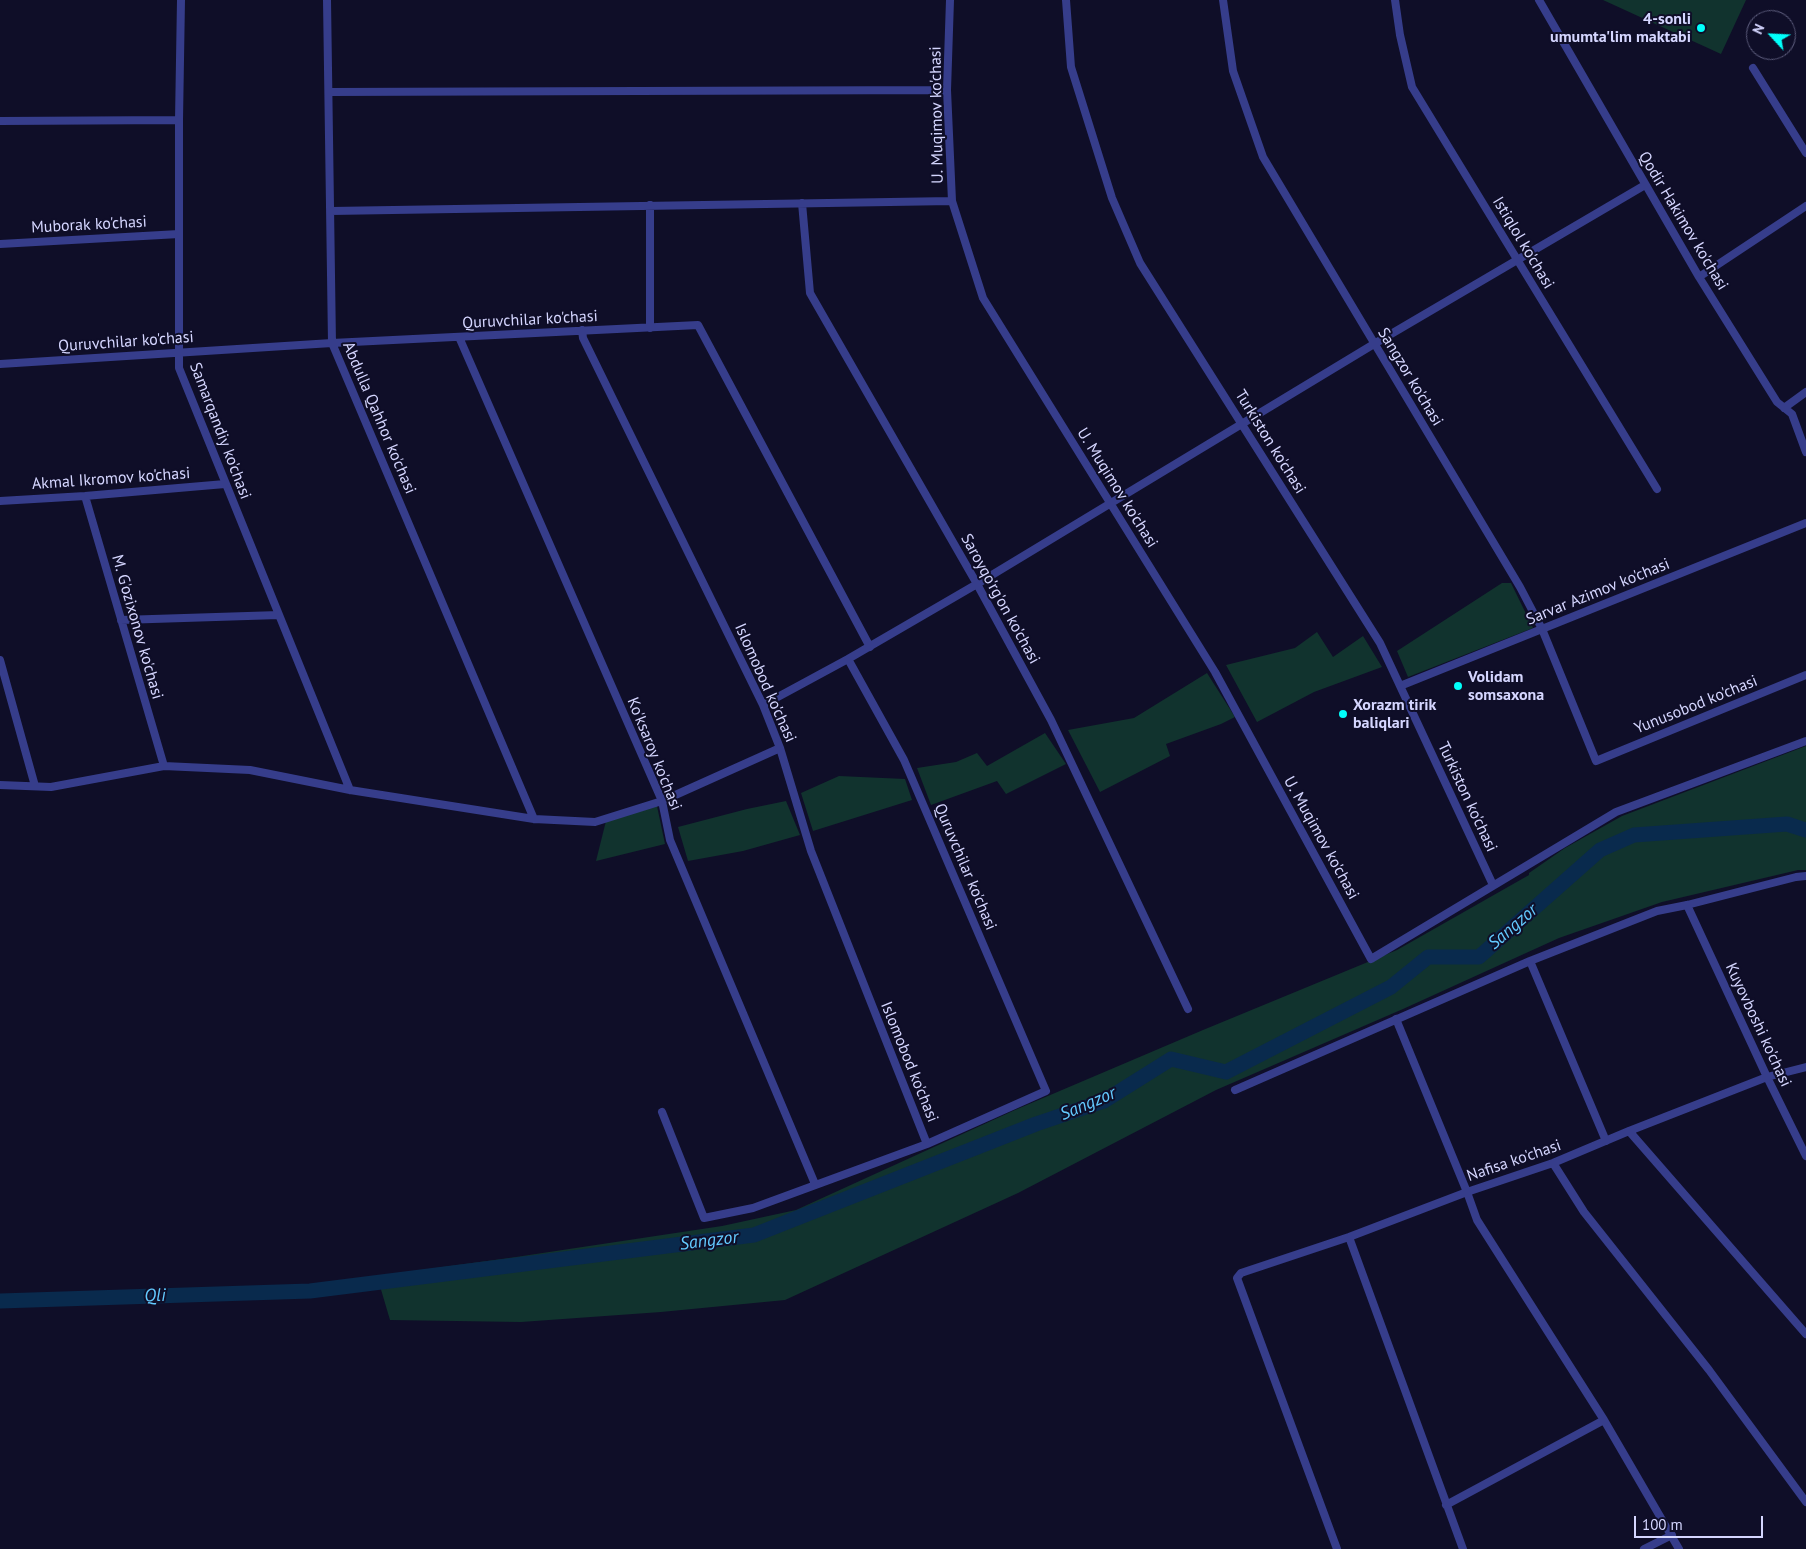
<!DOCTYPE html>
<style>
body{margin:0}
#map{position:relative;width:1806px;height:1549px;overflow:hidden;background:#0f0e28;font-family:"PT Sans",sans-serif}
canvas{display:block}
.north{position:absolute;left:1746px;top:10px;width:50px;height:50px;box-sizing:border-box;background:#0f0e28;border:1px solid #5e5e7e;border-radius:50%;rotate:295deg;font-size:14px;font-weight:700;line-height:20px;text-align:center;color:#d5d6ff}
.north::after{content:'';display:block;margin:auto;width:18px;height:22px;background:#01fffa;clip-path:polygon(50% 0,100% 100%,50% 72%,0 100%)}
.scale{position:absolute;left:1634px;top:1516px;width:129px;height:22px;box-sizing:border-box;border:2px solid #d5d6ff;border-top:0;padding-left:6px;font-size:15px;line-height:18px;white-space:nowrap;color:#d5d6ff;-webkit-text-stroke:4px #0f0e28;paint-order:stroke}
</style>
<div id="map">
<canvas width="1806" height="1549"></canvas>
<div class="north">N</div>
<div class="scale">100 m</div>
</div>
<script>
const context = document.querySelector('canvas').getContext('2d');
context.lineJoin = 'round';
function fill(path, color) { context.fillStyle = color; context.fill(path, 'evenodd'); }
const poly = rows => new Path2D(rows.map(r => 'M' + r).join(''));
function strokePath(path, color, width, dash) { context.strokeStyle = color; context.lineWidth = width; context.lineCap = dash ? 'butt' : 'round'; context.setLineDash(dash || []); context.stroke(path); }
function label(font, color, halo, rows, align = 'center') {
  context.font = font + ' "PT Sans",sans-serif'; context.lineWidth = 4; context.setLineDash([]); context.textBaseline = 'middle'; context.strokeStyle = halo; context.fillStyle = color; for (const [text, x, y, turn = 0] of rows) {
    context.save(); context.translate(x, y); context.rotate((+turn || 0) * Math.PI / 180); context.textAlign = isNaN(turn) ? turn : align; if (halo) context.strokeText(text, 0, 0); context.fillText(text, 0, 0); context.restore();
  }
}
const green = poly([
 [1603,0,1746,0,1721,54],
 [1502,583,1511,583,1533,628,1408,677,1397,651],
 [1317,632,1333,657,1363,636,1382,667,1314,692,1257,722,1226,665,1295,648],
 [1207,673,1235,717,1221,724,1166,744,1170,756,1100,792,1068,730,1134,718],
 [1045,733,1066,764,1006,794,997,781,931,805,917,768,956,762,977,753,987,766],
 [1806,746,1806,870,1798,870,1662,902,1559,938,1403,1009,1216,1090,1018,1193,785,1300,661,1312,521,1322,390,1320,377,1276,516,1257,722,1226,796,1210,1015,1110,1203,1030,1397,950,1529,875,1529,873,1565,848,1622,816],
 [839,776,905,779,912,800,813,831,801,793],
 [786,801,800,835,743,851,688,861,678,827,747,809],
 [657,806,665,844,596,861,606,821]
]);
const river = poly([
 [0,1301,310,1291,754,1235,1036,1124,1104,1101,1171,1059,1226,1072,1391,987,1428,957,1479,957,1600,850,1634,835,1787,824,1806,830]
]);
const minor = poly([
 [181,0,179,120,179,368,350,790],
 [327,0,332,343,534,819],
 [950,0,947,90,952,201,983,298,1215,672,1371,959,1616,812,1806,741],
 [1066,0,1071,67,1112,198,1140,263,1380,643,1493,885],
 [1223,0,1233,71,1263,157,1520,587,1542,629,1596,761,1806,675],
 [1395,0,1400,35,1412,87,1657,489],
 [1539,0,1699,277,1777,402,1792,414,1806,452],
 [1753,68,1806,153],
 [329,92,947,90],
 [0,121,179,120],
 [802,203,810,293,977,584,1051,720,1188,1009],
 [650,205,650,328],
 [331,211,952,201],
 [0,244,179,234],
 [1699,277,1806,206],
 [582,330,583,338,763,705,780,748,811,851,927,1144],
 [459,337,662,801,670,840,815,1184],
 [0,364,332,343,698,325,870,647],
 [1784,408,1806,392],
 [85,496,164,766],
 [0,501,85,496,225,484],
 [121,620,279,615],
 [0,660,35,786],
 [1400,686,1806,523],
 [763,705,848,659,977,584,1374,344,1645,185],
 [0,785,51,787,164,766,250,770,350,790,534,819,595,822,662,801,780,748],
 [1687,905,1767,1077,1806,1156],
 [1530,961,1606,1141],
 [1396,1019,1467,1192,1477,1220,1604,1420,1679,1549],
 [1235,1090,1530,961,1657,911,1687,905,1796,877,1806,876],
 [662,1112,704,1218,753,1208,927,1144,1046,1091,904,760,848,659],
 [1629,1131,1806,1334],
 [1553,1163,1584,1212,1709,1370,1806,1502],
 [1349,1237,1463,1549],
 [1446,1505,1604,1420],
 [1337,1549,1237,1278,1241,1273,1349,1237,1467,1192,1553,1163,1629,1131,1767,1077,1806,1067],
 [1644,1549,1672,1535]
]);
const markers = [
 [1701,28,5,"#01fffa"],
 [1458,686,5,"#01fffa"],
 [1343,714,5,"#01fffa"]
];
const poiNames = [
 ["4-sonli",1691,19,"right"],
 ["umumta'lim maktabi",1691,37,"right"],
 ["Volidam",1468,677],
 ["somsaxona",1468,695],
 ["Xorazm tirik",1353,705],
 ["baliqlari",1353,723]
];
const streetNames = [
 ["U. Muqimov ko'chasi",937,115,-91],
 ["Qodir Hakimov ko'chasi",1683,221,59],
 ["Muborak ko'chasi",89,225,-3],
 ["Istiqlol ko'chasi",1523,243,59],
 ["Quruvchilar ko'chasi",530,320,-3],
 ["Quruvchilar ko'chasi",126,342,-4],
 ["Sangzor ko'chasi",1410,377,59],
 ["Abdulla Qahhor ko'chasi",379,418,67],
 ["Samarqandiy ko'chasi",220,431,69],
 ["Turkiston ko'chasi",1270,442,58],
 ["Akmal Ikromov ko'chasi",111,479,-4],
 ["U. Muqimov ko'chasi",1117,488,58],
 ["Sarvar Azimov ko'chasi",1598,592,-22],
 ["Saroyqo'rg'on ko'chasi",1000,599,61],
 ["M. G'ozixonov ko'chasi",137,627,74],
 ["Islomobod ko'chasi",765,683,66],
 ["Yunusobod ko'chasi",1696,705,-22],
 ["Ko'ksaroy ko'chasi",654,754,68],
 ["Turkiston ko'chasi",1467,797,65],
 ["U. Muqimov ko'chasi",1321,838,61],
 ["Quruvchilar ko'chasi",965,867,67],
 ["Kuyovboshi ko'chasi",1758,1025,65],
 ["Islomobod ko'chasi",909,1062,68],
 ["Nafisa ko'chasi",1514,1161,-19]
];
const waterNames = [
 ["Sangzor",1513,927,-41],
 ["Sangzor",1088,1104,-23],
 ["Sangzor",709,1241,-7],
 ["Qli",155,1296,-2]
];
fill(green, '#11332e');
strokePath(river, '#092a4d', 15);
strokePath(minor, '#363d8b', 8);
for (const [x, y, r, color] of markers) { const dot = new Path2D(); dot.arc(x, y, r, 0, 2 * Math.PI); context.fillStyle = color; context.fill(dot); strokePath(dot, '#0f0e28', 2); }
label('bold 16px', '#d5d6ff', '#0f0e28', poiNames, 'left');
label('16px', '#d5d6ff', '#0f0e28', streetNames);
label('italic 18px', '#63caff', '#0f0e28', waterNames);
</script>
